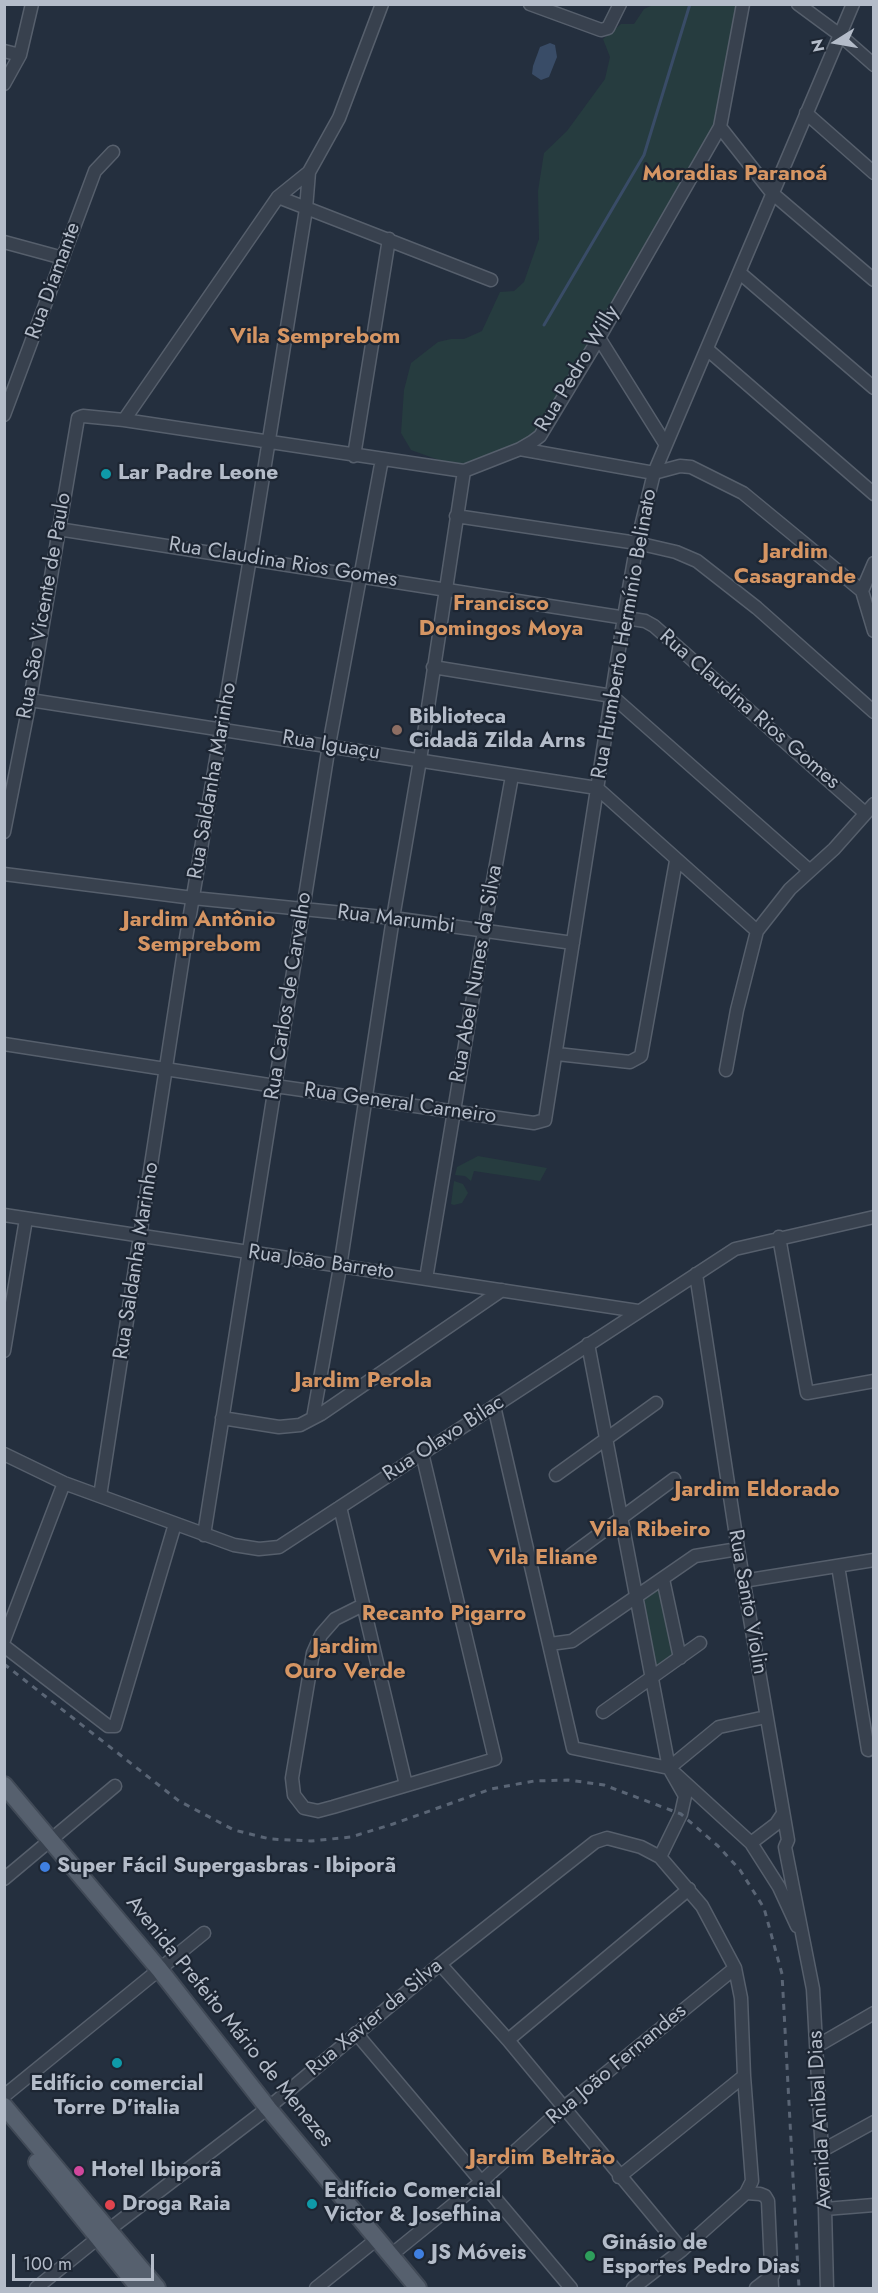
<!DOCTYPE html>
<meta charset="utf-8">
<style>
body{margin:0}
#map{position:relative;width:878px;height:2293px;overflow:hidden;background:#242f3e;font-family:Jost,sans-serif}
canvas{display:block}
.frame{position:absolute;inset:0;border:6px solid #b4bcc9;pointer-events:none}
.north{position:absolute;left:806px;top:12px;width:60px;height:60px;-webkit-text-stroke:4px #1d2633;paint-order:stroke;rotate:259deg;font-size:16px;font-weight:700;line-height:24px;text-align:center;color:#b4bcc9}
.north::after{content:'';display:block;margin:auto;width:21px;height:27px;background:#b4bcc9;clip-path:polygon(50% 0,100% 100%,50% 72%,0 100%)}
.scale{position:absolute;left:12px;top:2254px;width:142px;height:27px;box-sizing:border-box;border:3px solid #b4bcc9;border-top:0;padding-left:8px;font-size:18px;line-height:21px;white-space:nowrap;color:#b4bcc9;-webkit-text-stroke:4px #1d2633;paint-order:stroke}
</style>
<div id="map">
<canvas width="878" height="2293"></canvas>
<div class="frame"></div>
<div class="north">N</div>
<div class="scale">100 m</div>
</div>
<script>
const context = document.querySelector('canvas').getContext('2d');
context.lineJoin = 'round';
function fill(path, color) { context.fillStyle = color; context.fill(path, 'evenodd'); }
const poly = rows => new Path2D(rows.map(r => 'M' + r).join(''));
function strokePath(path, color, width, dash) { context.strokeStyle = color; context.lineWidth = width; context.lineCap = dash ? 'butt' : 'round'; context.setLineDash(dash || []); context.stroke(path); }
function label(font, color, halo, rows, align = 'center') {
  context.font = font + ' Jost,sans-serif'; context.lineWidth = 4.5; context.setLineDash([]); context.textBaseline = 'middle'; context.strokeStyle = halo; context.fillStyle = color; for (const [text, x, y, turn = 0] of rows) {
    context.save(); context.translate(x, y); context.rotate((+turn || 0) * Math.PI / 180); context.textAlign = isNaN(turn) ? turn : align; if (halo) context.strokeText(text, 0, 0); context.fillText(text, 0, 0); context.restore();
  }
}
const green = poly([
 [653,5,737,5,716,125,539,435,464,469,411,450,401,433,404,390,411,363,438,342,451,339,464,339,482,331,500,292,514,291,524,282,539,239,538,191,544,153,567,131,605,79,610,57,603,39,621,24,634,24,644,9],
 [478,1156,547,1168,540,1181,474,1171,471,1181,465,1176,455,1175,457,1167],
 [454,1181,463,1184,468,1193,462,1203,454,1205,451,1204],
 [662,1587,677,1654,655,1671,641,1602]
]);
const water = poly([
 [550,43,555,45,557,57,549,77,541,80,532,74,533,66,540,47]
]);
const stream = poly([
 [544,325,644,155,690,4]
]);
const minor = poly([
 [530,4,601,30,608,28,620,4],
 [798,4,840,35,874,65],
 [4,51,20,55],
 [4,84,20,55,32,4],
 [806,113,874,173],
 [720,127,772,193,874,280],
 [278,197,491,280],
 [4,242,63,258],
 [740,273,874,388],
 [599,338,666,445],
 [708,350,874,494],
 [4,415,95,171,113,152],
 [124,420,278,197,309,172,339,118,382,4],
 [520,449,654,473,680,466,691,467,743,493,862,591],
 [354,456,389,239],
 [456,516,637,543,676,552,697,561,757,608,874,712],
 [58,529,645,621,654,626,865,813],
 [874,563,862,591,874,631],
 [433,667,612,696,809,870],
 [30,700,597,788,757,931],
 [4,832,30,700,78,418,83,416,124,420,464,471,520,449,532,442,540,436,599,338,720,127,743,4],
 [4,874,193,898,393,918,573,943],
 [4,1044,275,1086,534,1123,545,1120,624,617,637,543,654,473,853,4],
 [557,1054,630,1062,641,1056,676,861],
 [726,1070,737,1010,757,931,790,889,834,849,874,804],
 [4,1215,638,1311],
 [779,1237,807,1393,874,1381],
 [696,1274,738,1549,788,1840,785,1847,813,1989,825,2209,827,2288],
 [426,1279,484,931,512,776],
 [588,1344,669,1768,685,1796,681,1814,660,1857],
 [4,1351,26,1219],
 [494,1406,573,1748,669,1768,751,1843,779,1887,797,1926],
 [222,1418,279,1427,300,1425,321,1414,502,1290],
 [313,1418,340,1267,393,918,420,760,464,471],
 [4,1454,64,1483,234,1545,259,1549,279,1547,735,1249,874,1217],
 [556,1475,656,1403],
 [100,1496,185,944,250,558,306,209,309,172],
 [340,1507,406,1785],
 [204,1535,329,745,382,459],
 [571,1555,674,1479],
 [838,1566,868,1750],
 [663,1579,680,1658],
 [743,1581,874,1560],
 [363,1605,335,1619,321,1635,313,1653,292,1778,294,1795,304,1808,318,1811,333,1807,495,1759,422,1453],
 [4,1640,64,1483],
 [550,1644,572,1641,695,1556,738,1549],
 [4,1646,108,1726,115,1726,175,1524],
 [603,1712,700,1643],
 [669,1768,719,1727,766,1717],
 [751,1843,776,1824,782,1815],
 [4,1879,115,1786],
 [440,1964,508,2040,682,2250],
 [356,2033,571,2288],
 [508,2040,689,1889],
 [817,2046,874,2013],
 [4,2096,204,1933],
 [823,2150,874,2122],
 [619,2177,744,2076],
 [746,2193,760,2194,765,2196,768,2201,772,2288],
 [825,2209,874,2205],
 [391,2255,481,2182,563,2108,735,1968],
 [36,2288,98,2238,268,2108,440,1964,595,1842,607,1838,641,1847,660,1857,702,1906,735,1968,741,1998,744,2076,752,2181,746,2193,682,2250,633,2288],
 [316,2288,377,2239],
 [756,2288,773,2275]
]);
const major = poly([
 [4,1785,159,1969,268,2108,418,2288],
 [4,2106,157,2288],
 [37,2162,139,2288]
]);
const rail = poly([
 [4,1664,179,1801,234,1830,270,1839,311,1841,351,1837,393,1824,491,1789,534,1781,568,1780,604,1785,681,1814,718,1846,740,1870,764,1908,782,1974,799,2288]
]);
const markers = [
 [106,474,6,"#0f9aa8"],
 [397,730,6,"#8d6e63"],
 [45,1867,6,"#3f7fe0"],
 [117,2063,6,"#0f9aa8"],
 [79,2171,6,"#d1479c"],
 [312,2204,6,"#0f9aa8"],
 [110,2205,6,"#e0444e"],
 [419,2254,6,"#3f7fe0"],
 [590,2256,6,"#2e9e5b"]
];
const streetNames = [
 ["Rua Diamante",54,281,-70],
 ["Rua Pedro Willy",578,369,-59],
 ["Rua Claudina Rios Gomes",283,563,9],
 ["Rua São Vicente de Paulo",45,606,-80],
 ["Rua Humberto Hermínio Belinato",625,634,-80],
 ["Rua Claudina Rios Gomes",749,710,41],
 ["Rua Iguaçu",331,746,9],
 ["Rua Saldanha Marinho",213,781,-80],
 ["Rua Marumbi",396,920,7],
 ["Rua Abel Nunes da Silva",477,974,-80],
 ["Rua Carlos de Carvalho",289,996,-81],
 ["Rua General Carneiro",400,1104,8],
 ["Rua Saldanha Marinho",137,1261,-81],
 ["Rua João Barreto",321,1263,8],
 ["Rua Olavo Bilac",444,1439,-33],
 ["Rua Santo Violin",747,1602,80],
 ["Rua Xavier da Silva",375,2018,-40],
 ["Avenida Prefeito Mário de Menezes",229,2022,51],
 ["Rua João Fernandes",617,2065,-40],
 ["Avenida Anibal Dias",821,2120,-93]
];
const poiNames = [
 ["Lar Padre Leone",118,474],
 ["Biblioteca",409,718],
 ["Cidadã Zilda Arns",409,742],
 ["Super Fácil Supergasbras - Ibiporã",57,1867],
 ["Edifício comercial",117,2085,"center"],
 ["Torre D'italia",117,2109,"center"],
 ["Hotel Ibiporã",91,2171],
 ["Edifício Comercial",324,2192],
 ["Victor & Josefhina",324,2216],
 ["Droga Raia",122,2205],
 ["Ginásio de",602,2244],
 ["Esportes Pedro Dias",602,2268],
 ["JS Móveis",431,2254]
];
const neighbourhoodNames = [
 ["Moradias Paranoá",735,175],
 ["Vila Semprebom",315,338],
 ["Jardim",795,553],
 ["Casagrande",795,578],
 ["Francisco",501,605],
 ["Domingos Moya",501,630],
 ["Jardim Antônio",199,921],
 ["Semprebom",199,946],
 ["Jardim Perola",363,1382],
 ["Jardim Eldorado",757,1491],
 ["Vila Ribeiro",650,1531],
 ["Vila Eliane",543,1559],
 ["Recanto Pigarro",444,1615],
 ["Jardim",345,1648],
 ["Ouro Verde",345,1673],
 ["Jardim Beltrão",542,2159]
];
fill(green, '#263c3f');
fill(water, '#394c67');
strokePath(stream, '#394c67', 3);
strokePath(minor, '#565f6c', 15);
strokePath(major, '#414a57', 20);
strokePath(minor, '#38414e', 12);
strokePath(major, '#56606e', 16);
strokePath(rail, '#5a6575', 3, [6, 6]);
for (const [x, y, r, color] of markers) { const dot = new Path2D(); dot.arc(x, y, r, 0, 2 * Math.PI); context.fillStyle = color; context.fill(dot); strokePath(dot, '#1d2633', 2); }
label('21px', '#b4bcc9', '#1d2633', streetNames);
label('bold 21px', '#b4bcc9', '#1d2633', poiNames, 'left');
label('bold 22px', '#d59563', '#1d2633', neighbourhoodNames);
</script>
